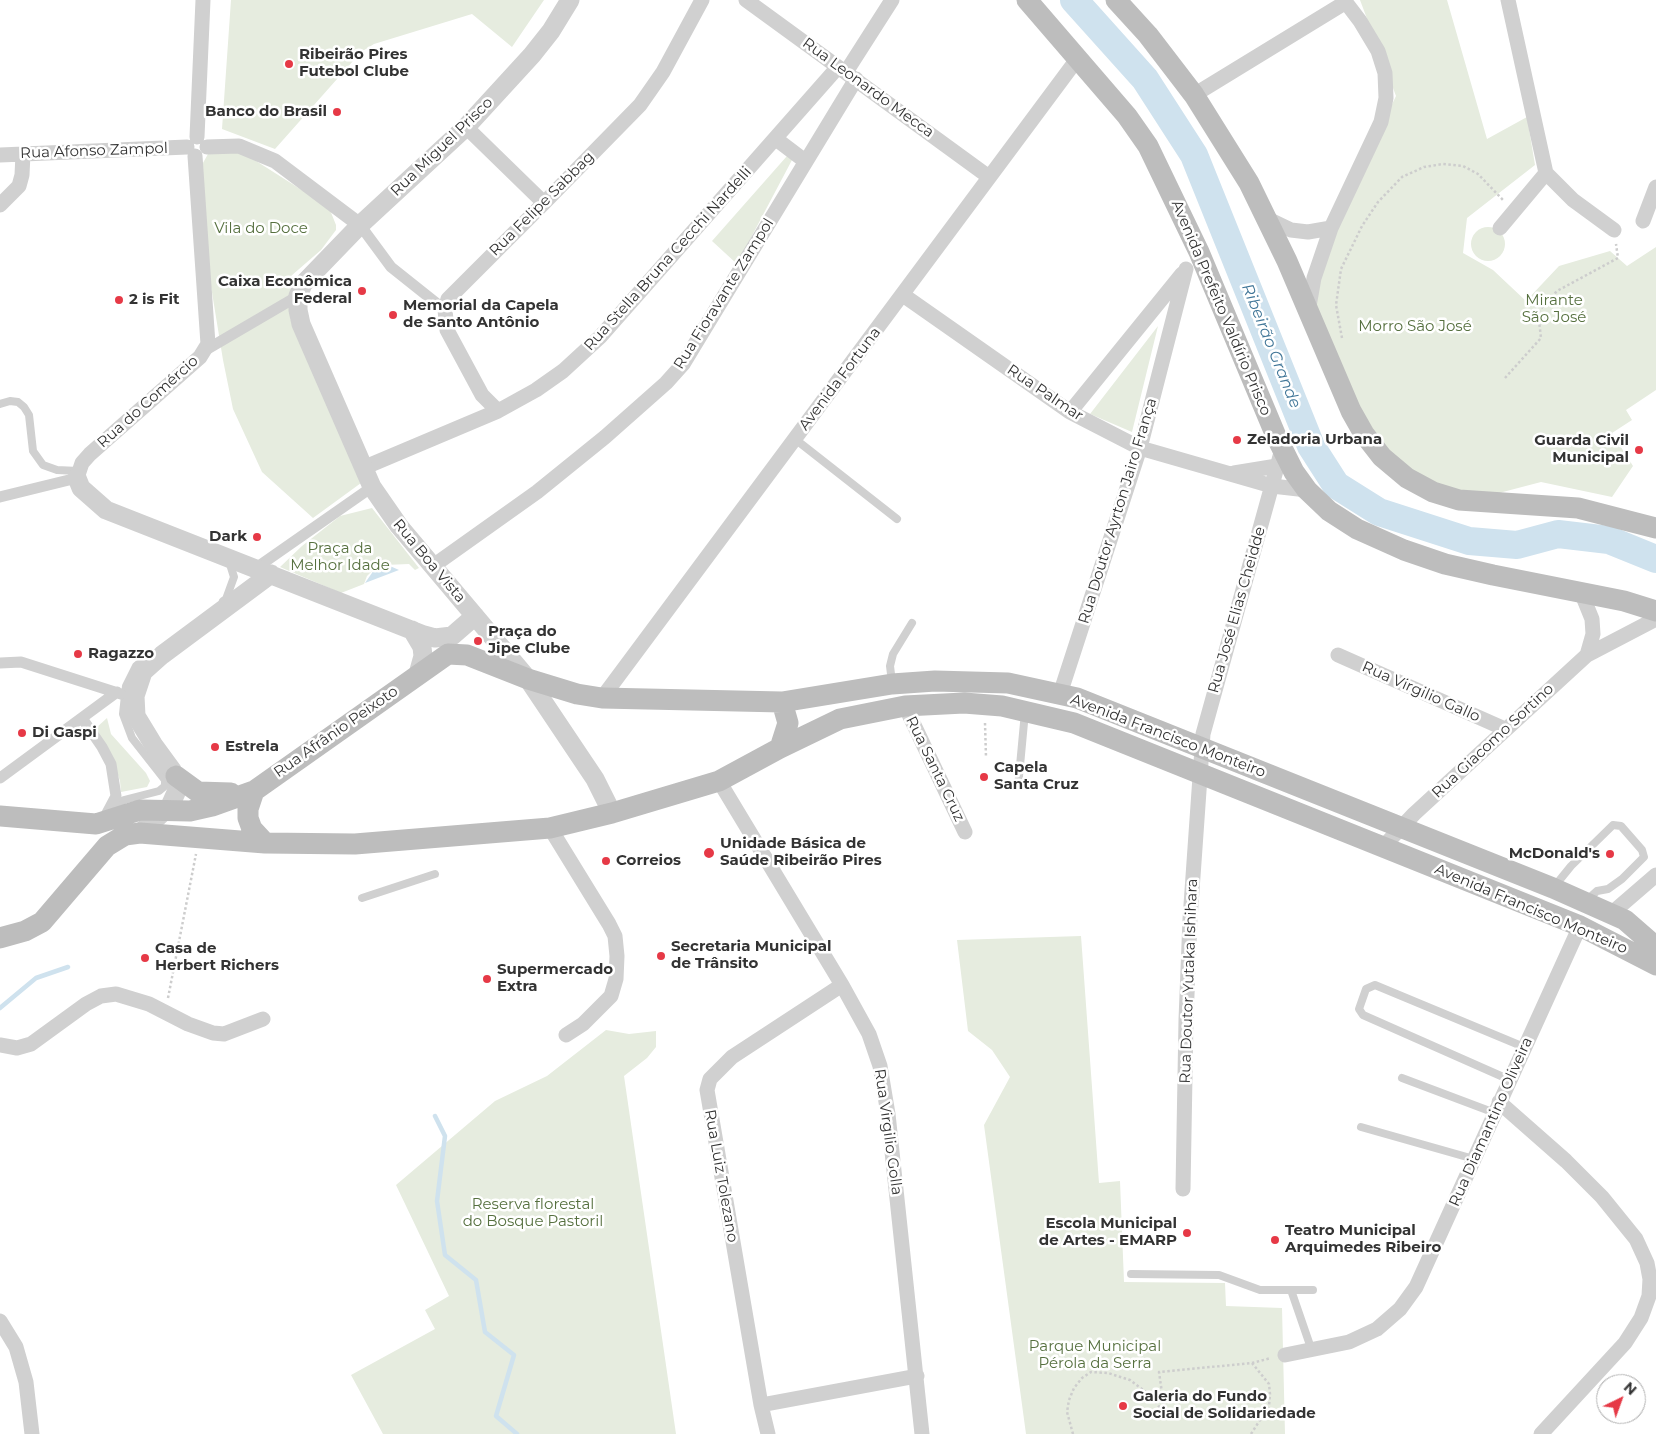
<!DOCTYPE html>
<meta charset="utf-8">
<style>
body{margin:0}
#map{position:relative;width:1656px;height:1434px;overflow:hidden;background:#fff;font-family:Montserrat,sans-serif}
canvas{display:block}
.north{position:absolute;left:1596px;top:1374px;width:50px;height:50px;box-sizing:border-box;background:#fff;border:1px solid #adadad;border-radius:50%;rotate:42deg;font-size:14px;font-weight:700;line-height:20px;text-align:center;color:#333}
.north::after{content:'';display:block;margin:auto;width:18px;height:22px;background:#e63946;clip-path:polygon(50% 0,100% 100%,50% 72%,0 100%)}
</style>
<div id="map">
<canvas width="1656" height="1434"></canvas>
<div class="north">N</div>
</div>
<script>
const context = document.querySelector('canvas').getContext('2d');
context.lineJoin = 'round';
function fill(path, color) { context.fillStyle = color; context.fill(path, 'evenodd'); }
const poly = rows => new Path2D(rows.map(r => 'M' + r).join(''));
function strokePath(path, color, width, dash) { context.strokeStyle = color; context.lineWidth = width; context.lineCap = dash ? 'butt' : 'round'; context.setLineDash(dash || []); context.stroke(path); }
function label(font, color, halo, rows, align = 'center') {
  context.font = font + ' Montserrat,sans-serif'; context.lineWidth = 5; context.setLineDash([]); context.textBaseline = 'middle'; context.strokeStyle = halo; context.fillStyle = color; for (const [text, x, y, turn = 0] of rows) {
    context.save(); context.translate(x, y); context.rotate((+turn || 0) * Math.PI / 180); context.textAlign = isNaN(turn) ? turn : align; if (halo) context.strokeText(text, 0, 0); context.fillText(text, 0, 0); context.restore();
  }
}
const green = poly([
 [231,0,544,0,512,47,472,14,374,44,361,52,275,149,222,129],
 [1360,0,1447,0,1487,139,1527,117,1535,165,1467,218,1463,253,1493,270,1526,301,1559,266,1610,251,1627,266,1656,247,1656,390,1626,410,1632,420,1612,433,1633,466,1612,497,1541,482,1499,493,1462,492,1441,486,1382,453,1314,322,1315,294,1347,197,1396,96],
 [242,152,319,201,330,210,336,225,336,230,321,250,291,276,290,318,361,483,313,518,262,472,233,409,223,360,208,268,199,170,208,154],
 [787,156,792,160,737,264,712,241],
 '1471 244a17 17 0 1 1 34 0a17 17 0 1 1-34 0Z',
 [1158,326,1132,432,1090,414],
 [372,508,419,568,415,570,409,564,385,565,374,569,367,576,364,584,341,593,280,567,302,546,340,516],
 [107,718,111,734,146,773,150,781,147,787,121,792,120,781,115,766,96,728],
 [1081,936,1099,1183,1120,1181,1124,1282,1225,1283,1226,1306,1282,1308,1285,1434,1026,1434,984,1125,1010,1077,992,1050,968,1031,957,940],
 [606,1030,629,1034,656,1031,656,1047,647,1058,624,1076,676,1434,383,1434,351,1375,435,1329,425,1310,449,1296,396,1185,495,1101,547,1076]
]);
const water = poly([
 [390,566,399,570,365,583,374,570]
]);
const stream = poly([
 [0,1008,36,978,68,967],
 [435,1116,445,1136,437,1201,445,1255,476,1280,485,1332,514,1355,496,1416,517,1434]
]);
const river = poly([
 [1074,0,1145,79,1194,155,1311,446,1336,485,1379,512,1469,541,1517,545,1558,534,1609,540,1656,559]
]);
const path = poly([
 [1342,338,1336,305,1341,269,1362,226,1378,202,1402,177,1424,167,1443,164,1463,166,1478,174,1503,200],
 [1505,378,1541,338,1538,312,1557,291,1618,258,1616,244],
 [985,723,986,757],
 [168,998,196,854],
 [1146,1417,1165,1414,1159,1372,1252,1363,1271,1358],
 [1073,1434,1067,1412,1069,1400,1074,1388,1082,1378,1091,1372,1108,1373,1130,1380,1151,1396,1164,1413],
 [1251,1434,1269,1406,1270,1394,1269,1384,1252,1363]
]);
const service = poly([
 [0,404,10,401,18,402,24,407,29,415,33,451,43,465,57,470,78,471],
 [795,439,897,519],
 [223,601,226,599,234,577,229,561],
 [892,682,890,666,893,654,912,623],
 [1018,787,1025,712],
 [111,810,124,800,159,791,165,786,165,780,132,738,123,714,126,686,136,666,143,660],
 [1554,887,1571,866,1613,825,1621,826,1642,850,1644,857,1622,879,1608,889,1597,891,1587,900],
 [362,898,435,874],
 [1402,1078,1495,1113],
 [1510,1080,1363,1015,1359,1009,1366,989,1375,985,1524,1047],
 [1361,1127,1474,1159],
 [1131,1274,1219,1275,1260,1290,1313,1290],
 [1291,1290,1312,1351]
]);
const pedestrian = poly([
 [360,225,391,267,445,310],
 [204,351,298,296],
 [0,497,77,478],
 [256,568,372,487],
 [0,663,21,662,121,694],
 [82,718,102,747,111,764,116,796,107,813],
 [0,778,117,692]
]);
const minor = poly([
 [746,0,989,177],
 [1508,0,1546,173,1573,200,1614,230],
 [846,72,892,0],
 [1194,95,1346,2],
 [466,127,544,203],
 [197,137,203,0],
 [776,139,805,161],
 [207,147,239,146,275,161,360,225],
 [0,155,187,147],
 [0,205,19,186,22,175,23,154],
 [1268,219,1291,230,1308,232,1331,228],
 [1643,221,1656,187],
 [1500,228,1546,173],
 [903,295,1070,412,1140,448,1272,486,1307,490],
 [1308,312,1314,278,1331,228,1381,122,1386,98,1385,73,1378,51,1360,21,1344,0],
 [498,411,482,395,447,330,445,310,448,299,544,203,640,105,663,72,702,0],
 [1070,412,1182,274],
 [363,468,498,411,536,390,563,371,600,337,838,67],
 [1234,473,1277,466],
 [77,478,82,463,90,454,200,357,208,344,195,156],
 [433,566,537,492,605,437,666,383,683,364,856,79],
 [1581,592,1592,619,1593,634,1587,655],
 [1338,655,1505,729],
 [1060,694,1140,448,1186,269],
 [602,698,1078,58],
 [905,706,965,832],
 [719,781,842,985,869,1034,880,1066,888,1114,922,1434],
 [550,828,609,924,615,936,617,956,616,979,611,996,583,1024,566,1035],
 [1382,848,1414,814,1587,655,1656,619],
 [1612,913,1656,875],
 [0,1045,17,1048,31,1044,86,1004,101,996,116,994,149,1004,188,1024,213,1033,224,1034,263,1019],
 [1499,1102,1566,1161,1602,1197,1636,1239,1647,1263,1650,1279,1649,1296,1641,1318,1625,1343,1541,1434],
 [1183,1189,1186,1020,1190,919,1203,734,1282,449],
 [0,1321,16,1347,26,1382,32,1434],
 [1285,1355,1349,1342,1377,1329,1400,1309,1416,1287,1580,926],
 [761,1405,917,1376],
 [768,1434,761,1405,707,1090,710,1079,732,1057,842,985]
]);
const tertiary = poly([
 [570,0,551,31,532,55,466,127,360,225,303,284,298,296,298,310,301,324,372,487,399,526,528,679,595,779,612,813],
 [77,478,81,488,106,510,424,635,435,638,452,636,475,616],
 [412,630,422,647,423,656,418,674],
 [140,833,170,806,179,786,172,770,153,744,136,716,135,696,143,672,162,655,271,574]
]);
const secondary = poly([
 [1027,0,1127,116,1148,146,1199,252,1276,436,1294,472,1307,490,1329,511,1357,529,1404,550,1445,564,1493,575,1624,601,1656,611],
 [1116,0,1148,35,1194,95,1249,183,1287,261,1351,411,1364,434,1382,457,1407,478,1433,492,1459,500,1578,508,1656,528],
 [780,748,788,723,782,702],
 [176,776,198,792,231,793],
 [254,791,248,809,248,818,252,829,265,843],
 [0,816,96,824,140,810,190,811,212,806,254,791,448,654,467,655,528,679,577,694,602,698,782,702,892,684,935,681,1008,683,1077,698,1553,888,1625,920,1656,947],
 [0,938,25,931,42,922,107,846,125,835,140,833,265,843,355,844,550,828,612,813,719,781,780,748,840,719,905,706,964,703,1002,706,1074,723,1580,926,1656,965]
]);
const markers = [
 [289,64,5,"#e63946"],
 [337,112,5,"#e63946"],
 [362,291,5,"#e63946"],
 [119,300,5,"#e63946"],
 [393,315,5,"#e63946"],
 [1237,440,5,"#e63946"],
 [1639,450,5,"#e63946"],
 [257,537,5,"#e63946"],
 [478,641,5,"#e63946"],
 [78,654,5,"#e63946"],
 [22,733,5,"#e63946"],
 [215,747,5,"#e63946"],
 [984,777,5,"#e63946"],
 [709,853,6,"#e63946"],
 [1610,854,5,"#e63946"],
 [606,861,5,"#e63946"],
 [661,956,5,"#e63946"],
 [145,958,5,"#e63946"],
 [487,979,5,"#e63946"],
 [1187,1233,5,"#e63946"],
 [1275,1240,5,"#e63946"],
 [1123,1406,5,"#e63946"]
];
const poiNames = [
 ["Ribeirão Pires",299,55],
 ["Futebol Clube",299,72],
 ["Banco do Brasil",327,112,"right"],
 ["Caixa Econômica",352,282,"right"],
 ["Federal",352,299,"right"],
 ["2 is Fit",129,300],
 ["Memorial da Capela",403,306],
 ["de Santo Antônio",403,323],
 ["Zeladoria Urbana",1247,440],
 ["Guarda Civil",1629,441,"right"],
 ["Municipal",1629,458,"right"],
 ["Dark",247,537,"right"],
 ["Praça do",488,632],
 ["Jipe Clube",488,649],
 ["Ragazzo",88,654],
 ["Di Gaspi",32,733],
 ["Estrela",225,747],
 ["Capela",994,768],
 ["Santa Cruz",994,785],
 ["Unidade Básica de",720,844],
 ["Saúde Ribeirão Pires",720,861],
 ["McDonald's",1600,854,"right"],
 ["Correios",616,861],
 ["Secretaria Municipal",671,947],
 ["de Trânsito",671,964],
 ["Casa de",155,949],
 ["Herbert Richers",155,966],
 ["Supermercado",497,970],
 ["Extra",497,987],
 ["Escola Municipal",1177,1224,"right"],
 ["de Artes - EMARP",1177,1241,"right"],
 ["Teatro Municipal",1285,1231],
 ["Arquimedes Ribeiro",1285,1248],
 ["Galeria do Fundo",1133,1397],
 ["Social de Solidariedade",1133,1414]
];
const streetNames = [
 ["Rua Leonardo Mecca",868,88,36],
 ["Rua Miguel Prisco",442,147,-44],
 ["Rua Afonso Zampol",94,151,-2],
 ["Rua Felipe Sabbag",542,204,-45],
 ["Rua Stella Bruna Cecchi Nardelli",668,259,-48],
 ["Rua Fioravante Zampol",724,294,-58],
 ["Avenida Prefeito Valdírio Prisco",1221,308,67],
 ["Avenida Fortuna",840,379,-53],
 ["Rua Palmar",1045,393,34],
 ["Rua do Comércio",148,402,-42],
 ["Rua Doutor Ayrton Jairo França",1118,511,-73],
 ["Rua Boa Vista",429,561,50],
 ["Rua José Elias Cheidde",1237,610,-74],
 ["Rua Virgilio Gallo",1421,692,24],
 ["Rua Afrânio Peixoto",336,732,-35],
 ["Avenida Francisco Monteiro",1168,736,21],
 ["Rua Giacomo Sortino",1493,741,-43],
 ["Rua Santa Cruz",935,769,64],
 ["Avenida Francisco Monteiro",1531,909,23],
 ["Rua Doutor Yutaka Ishihara",1189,981,-88],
 ["Rua Diamantino Oliveira",1491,1122,-66],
 ["Rua Virgilio Golla",888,1132,82],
 ["Rua Luiz Tolezano",721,1176,80]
];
const parkNames = [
 ["Vila do Doce",261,229],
 ["Mirante",1554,301],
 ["São José",1554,318],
 ["Morro São José",1415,327],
 ["Praça da",340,549],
 ["Melhor Idade",340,566],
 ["Reserva florestal",533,1205],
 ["do Bosque Pastoril",533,1222],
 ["Parque Municipal",1095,1347],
 ["Pérola da Serra",1095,1364]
];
const waterNames = [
 ["Ribeirão Grande",1271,346,68]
];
fill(green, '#e6ecdf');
fill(water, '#cfe2ee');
strokePath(stream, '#cfe2ee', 4.5);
strokePath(river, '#cfe2ee', 28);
strokePath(path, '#cdcdcd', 2.5, [2.5, 2.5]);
strokePath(service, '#d0d0d0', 8);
strokePath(pedestrian, '#d0d0d0', 11);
strokePath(minor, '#d0d0d0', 15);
strokePath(tertiary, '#d0d0d0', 19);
strokePath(secondary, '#bdbdbd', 21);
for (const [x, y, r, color] of markers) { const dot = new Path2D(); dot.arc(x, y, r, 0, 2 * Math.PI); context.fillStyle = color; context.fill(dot); strokePath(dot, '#fff', 2); }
label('bold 15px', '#333', '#fff', poiNames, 'left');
label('15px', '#333', '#fff', streetNames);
label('15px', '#56703f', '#fff', parkNames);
label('italic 16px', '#3f7597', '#fff', waterNames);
</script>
